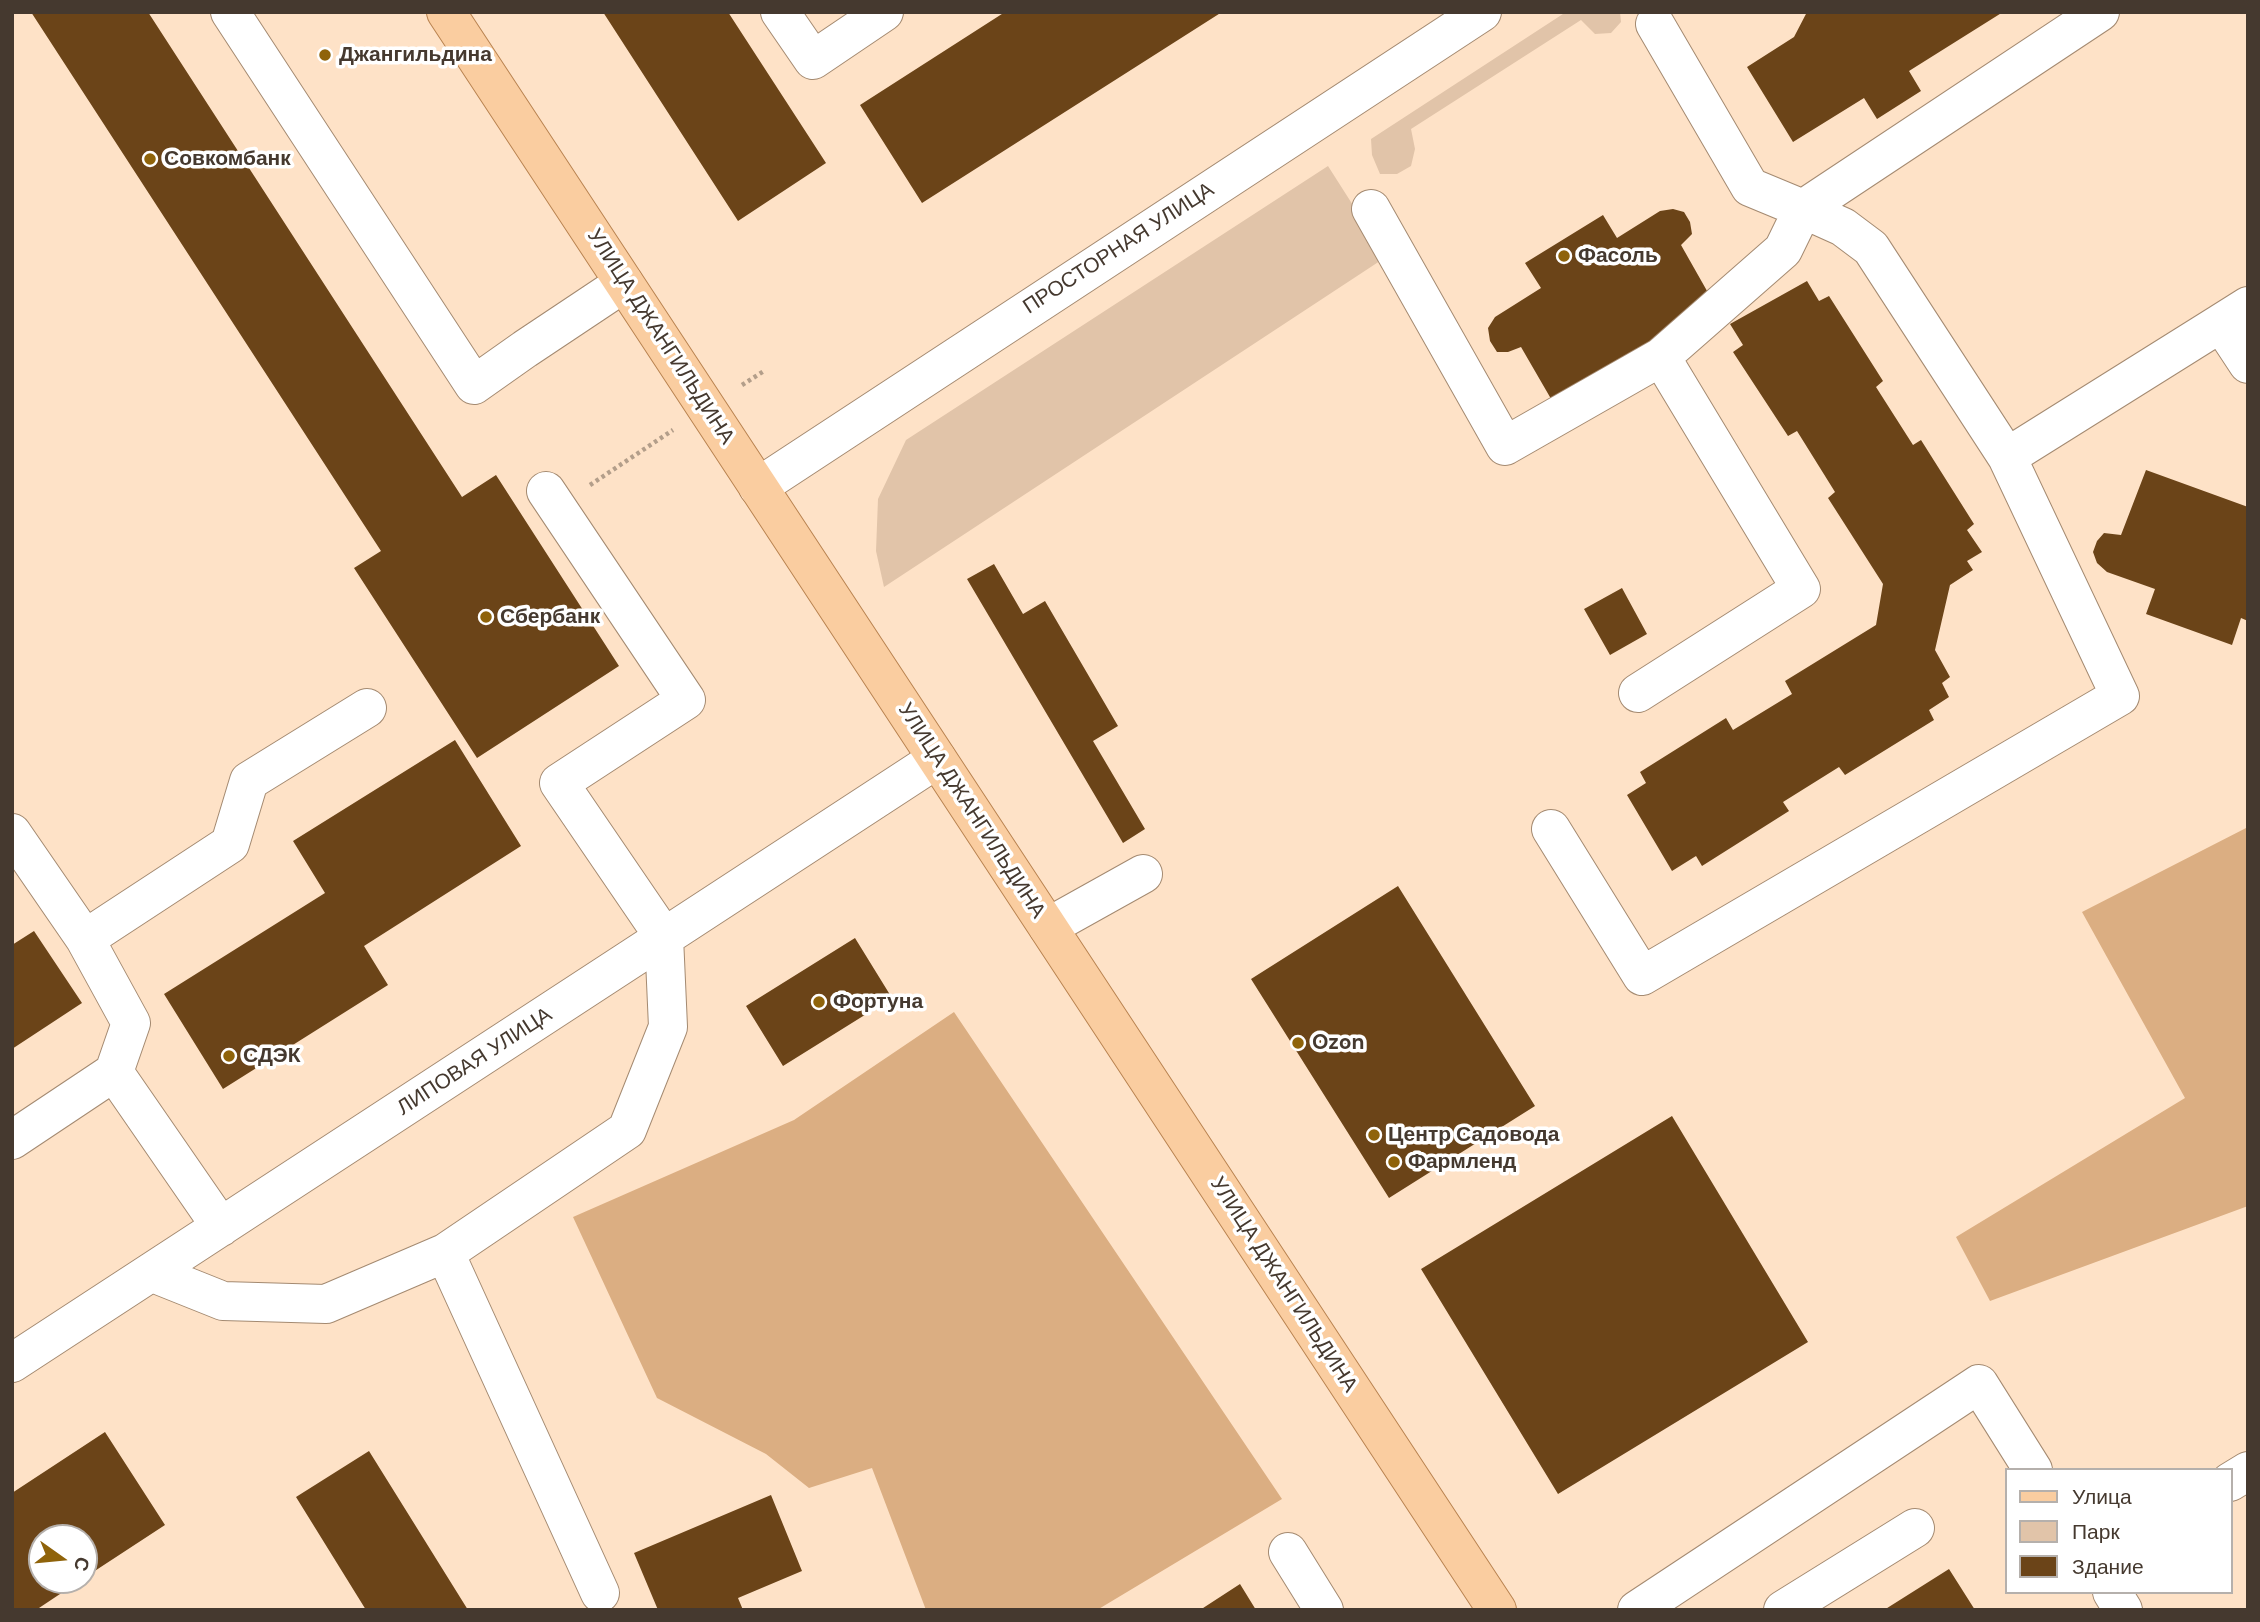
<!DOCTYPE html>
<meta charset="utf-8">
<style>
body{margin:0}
#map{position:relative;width:2260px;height:1622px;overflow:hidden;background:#fee2c7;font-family:"DM Sans",sans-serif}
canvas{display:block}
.frame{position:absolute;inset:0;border:14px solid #45392f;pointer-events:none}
.legend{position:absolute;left:2005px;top:1468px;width:228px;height:126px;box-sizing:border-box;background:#fff;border:2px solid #b5b0ac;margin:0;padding:9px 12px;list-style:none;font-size:21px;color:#45392f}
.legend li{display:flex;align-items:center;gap:14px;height:35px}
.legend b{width:35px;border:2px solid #b5b0ac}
.north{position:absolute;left:28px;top:1524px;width:70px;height:70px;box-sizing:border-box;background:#fff;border:2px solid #b5b0ac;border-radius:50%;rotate:105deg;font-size:19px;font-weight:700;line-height:28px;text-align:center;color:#45392f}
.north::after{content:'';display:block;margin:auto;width:24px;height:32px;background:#8f630a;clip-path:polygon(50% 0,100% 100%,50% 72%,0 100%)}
</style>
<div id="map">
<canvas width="2260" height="1622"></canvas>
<div class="frame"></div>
<ul class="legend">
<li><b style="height:9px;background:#facda0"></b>Улица</li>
<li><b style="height:19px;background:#e1c4a9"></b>Парк</li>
<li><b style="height:19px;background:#6b4418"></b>Здание</li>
</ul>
<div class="north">С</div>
</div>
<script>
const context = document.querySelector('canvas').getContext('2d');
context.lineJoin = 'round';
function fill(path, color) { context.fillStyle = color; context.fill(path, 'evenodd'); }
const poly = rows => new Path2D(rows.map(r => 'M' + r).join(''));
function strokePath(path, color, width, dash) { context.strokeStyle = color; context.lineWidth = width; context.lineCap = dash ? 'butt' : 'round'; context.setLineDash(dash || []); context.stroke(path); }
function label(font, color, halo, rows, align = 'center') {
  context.font = font + ' "DM Sans",sans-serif'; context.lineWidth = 7; context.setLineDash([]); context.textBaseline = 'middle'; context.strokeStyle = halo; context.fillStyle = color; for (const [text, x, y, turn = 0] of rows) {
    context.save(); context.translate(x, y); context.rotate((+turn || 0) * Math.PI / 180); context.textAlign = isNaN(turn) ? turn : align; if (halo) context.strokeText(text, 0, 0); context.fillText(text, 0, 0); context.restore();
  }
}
const green = poly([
 [1566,12,1620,12,1621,22,1611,33,1595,34,1581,20,1411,129,1415,149,1411,166,1397,174,1380,174,1372,155,1371,139],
 [1328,166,1386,257,884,587,876,551,878,499,906,440]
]);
const forest = poly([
 [2248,827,2248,1206,1990,1301,1956,1237,2185,1098,2082,912],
 [954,1012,1282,1499,1097,1610,926,1610,872,1468,809,1488,766,1454,657,1398,573,1217,794,1120]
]);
const building = poly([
 [31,12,148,12,462,497,496,475,619,666,477,758,354,568,381,551],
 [603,12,728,12,826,163,738,221],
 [1005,12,1222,12,922,203,860,105],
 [1807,12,2003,12,1909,71,1921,91,1877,119,1864,98,1793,142,1747,67,1794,37],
 [1673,209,1684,212,1690,222,1692,234,1681,245,1715,305,1554,404,1521,347,1508,352,1497,352,1490,341,1488,328,1495,317,1541,288,1525,263,1603,215,1617,238,1660,211],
 [1807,281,1819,301,1829,296,1883,381,1876,387,1913,445,1921,440,1974,524,1967,530,1982,552,1967,561,1973,570,1950,585,1935,650,1950,677,1942,683,1949,697,1929,710,1934,720,1845,775,1839,767,1783,802,1789,811,1702,866,1696,856,1672,871,1627,795,1646,783,1640,772,1726,718,1733,730,1792,694,1785,681,1876,625,1883,584,1828,498,1835,492,1797,431,1788,436,1733,352,1743,345,1730,324],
 [2146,470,2248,507,2248,621,2241,618,2232,645,2146,614,2155,589,2107,572,2097,563,2093,552,2097,541,2104,533,2121,535],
 [994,564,1023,614,1045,601,1118,726,1093,741,1145,829,1123,843,967,579],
 [1622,588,1647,634,1610,655,1584,609],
 [455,740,521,846,364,946,388,985,223,1089,164,994,325,893,293,841],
 [1398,886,1535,1106,1389,1198,1251,979],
 [34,931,82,1003,12,1049,12,945],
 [855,938,892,998,783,1066,746,1006],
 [1672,1116,1808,1342,1558,1494,1421,1269],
 [105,1432,165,1525,84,1578,84,1538,42,1538,42,1580,81,1580,36,1610,12,1610,12,1493],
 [369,1451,468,1610,366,1610,296,1497],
 [771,1495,802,1571,738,1598,743,1610,658,1610,634,1553],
 [1949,1569,1975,1610,1884,1610],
 [1240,1584,1256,1610,1200,1610]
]);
const path = poly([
 [742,385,764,371],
 [590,485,673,430]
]);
const minor = poly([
 [230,12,474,385,525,349,624,283],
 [780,12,813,60,884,12],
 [1655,24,1750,187,1803,209,2100,12],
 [1371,209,1505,446,1661,357,1801,589,1638,693],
 [2248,306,2221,323,2248,364],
 [1661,357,1783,250,1803,209,1843,227,1871,248,2007,457,2221,323],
 [758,487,1482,12],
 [1551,829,1642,976,2120,696,2007,457],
 [12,833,85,939],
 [1048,927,1143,874],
 [12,1140,114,1072],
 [221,1227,114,1072,131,1023,85,939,230,844,249,781,367,708],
 [445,1253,600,1593],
 [153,1273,223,1301,326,1304,445,1253,627,1130,668,1027,664,937,559,783,686,700,546,491],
 [12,1363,937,759],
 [2230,1482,2248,1471],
 [1288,1552,1324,1610],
 [2112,1592,2123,1610],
 [1637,1610,1979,1384,2033,1470],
 [1783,1610,1915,1528]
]);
const major = poly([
 [446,12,1497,1610]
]);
const markers = [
 [325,55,7,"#8f630a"],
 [150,159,7,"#8f630a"],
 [1564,256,7,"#8f630a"],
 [486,617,7,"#8f630a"],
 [819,1002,7,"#8f630a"],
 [1298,1043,7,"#8f630a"],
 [229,1056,7,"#8f630a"],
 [1374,1135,7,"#8f630a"],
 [1394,1162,7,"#8f630a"]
];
const poiNames = [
 ["Джангильдина",339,55],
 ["Совкомбанк",164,159],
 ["Фасоль",1578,256],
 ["Сбербанк",500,617],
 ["Фортуна",833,1002],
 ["Ozon",1312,1043],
 ["СДЭК",243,1056],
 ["Центр Садовода",1388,1135],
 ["Фармленд",1408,1162]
];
const streetNames = [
 ["ПРОСТОРНАЯ УЛИЦА",1119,249,-33],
 ["УЛИЦА ДЖАНГИЛЬДИНА",660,337,57],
 ["УЛИЦА ДЖАНГИЛЬДИНА",971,811,57],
 ["ЛИПОВАЯ УЛИЦА",475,1062,-33],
 ["УЛИЦА ДЖАНГИЛЬДИНА",1283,1285,57]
];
fill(green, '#e1c4a9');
fill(forest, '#dbae82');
fill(building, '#6b4418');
strokePath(minor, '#a48a71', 40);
strokePath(major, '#b98350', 40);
strokePath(path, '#b39e8a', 4.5, [3.5, 3.5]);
strokePath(minor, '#fff', 38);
strokePath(major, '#facda0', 38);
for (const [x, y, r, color] of markers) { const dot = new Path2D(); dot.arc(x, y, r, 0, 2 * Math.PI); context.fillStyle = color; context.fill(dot); strokePath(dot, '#fff', 2.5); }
label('bold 21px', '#45392f', '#fff', poiNames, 'left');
label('21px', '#45392f', '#fff', streetNames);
</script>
